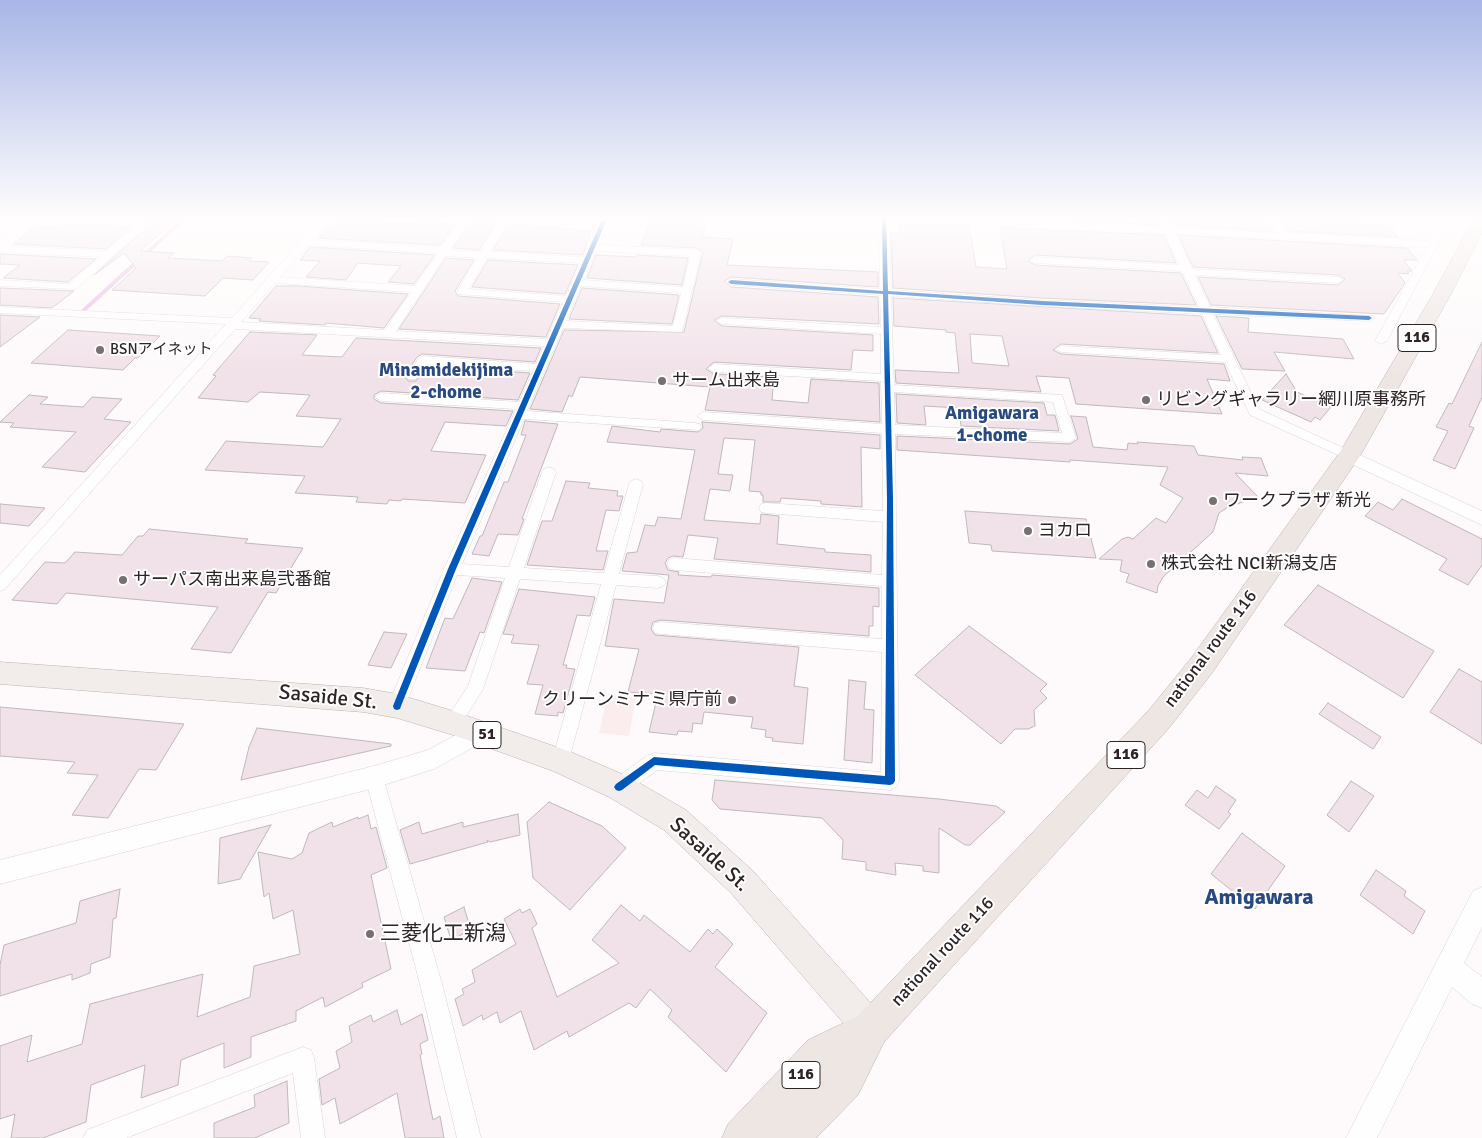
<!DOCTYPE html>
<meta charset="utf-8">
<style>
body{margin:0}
canvas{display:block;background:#fefafb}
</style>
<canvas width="1482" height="1138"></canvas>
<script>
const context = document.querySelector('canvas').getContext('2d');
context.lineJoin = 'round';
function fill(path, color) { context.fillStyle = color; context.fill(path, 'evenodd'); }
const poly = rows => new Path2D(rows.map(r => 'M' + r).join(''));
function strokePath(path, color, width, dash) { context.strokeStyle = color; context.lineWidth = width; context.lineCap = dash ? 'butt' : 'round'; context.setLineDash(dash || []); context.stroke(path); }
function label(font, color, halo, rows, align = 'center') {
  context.font = font + ' Signika,"Noto Sans JP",sans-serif'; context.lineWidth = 4; context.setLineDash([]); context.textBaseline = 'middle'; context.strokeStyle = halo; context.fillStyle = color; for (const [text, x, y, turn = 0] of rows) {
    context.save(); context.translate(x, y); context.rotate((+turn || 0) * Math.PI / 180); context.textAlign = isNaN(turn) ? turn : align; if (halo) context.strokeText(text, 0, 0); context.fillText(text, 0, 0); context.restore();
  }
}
const built = poly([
 [608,694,636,697,629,736,599,733]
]);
const stream = poly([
 [84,310,186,217]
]);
const building = poly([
 [114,217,180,217,140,251,174,253,168,258,222,261,227,256,252,258,249,261,269,262,253,280,223,278,205,296,112,290,136,268,124,253,94,275,151,224,144,219,114,217],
 [337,217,365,217,364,219,383,219,380,222,419,224,421,221,455,224,440,245,318,238,337,217],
 [477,217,499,217,479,250,453,248,470,223,477,223,477,217],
 [651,217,707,217,702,237,733,239,727,265,878,272,878,287,731,277,724,281,731,287,878,297,879,324,722,316,714,320,722,326,873,335,873,351,853,350,851,370,714,362,706,369,714,374,774,377,772,400,808,403,811,379,879,383,880,422,705,410,710,387,580,377,572,397,569,395,562,412,530,409,564,330,684,332,703,252,696,248,641,245,651,217],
 [1000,217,1136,217,1157,220,1159,225,1000,217],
 [1206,217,1264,217,1273,231,1173,225,1171,221,1181,222,1180,220,1208,221,1206,217],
 [1279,217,1353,217,1359,225,1389,226,1398,237,1288,231,1279,217],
 [926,224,969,226,976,267,1007,269,1000,228,1164,235,1176,263,1035,255,1028,261,1035,265,1181,273,1196,305,1042,298,893,288,891,233,900,233,900,225,926,226,926,224],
 [63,225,84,225,130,228,106,249,14,244,36,226,56,228,63,225],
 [508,225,591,231,583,255,493,250,508,225],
 [1178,235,1407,248,1417,260,1403,260,1412,271,1407,271,1409,274,1398,273,1405,283,1384,314,1211,305,1198,277,1338,285,1345,279,1338,275,1193,267,1178,235],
 [310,247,435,255,414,284,388,282,401,266,358,263,346,280,306,277,320,261,300,260,310,247],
 [0,254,96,259,68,282,3,278,20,265,0,264,0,254],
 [596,255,636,257,637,255,688,258,682,285,587,278,596,255],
 [446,258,474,260,455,291,458,296,560,304,546,337,399,329,446,258],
 [488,260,578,265,565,294,472,287,488,260],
 [276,286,298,286,408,294,384,328,326,323,325,325,259,321,261,319,249,318,276,286],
 [0,288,74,291,52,308,0,305,0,288],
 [582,288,679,295,672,324,569,319,582,288],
 [893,298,1201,316,1218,353,1061,344,1053,350,1061,354,1224,364,1230,381,1207,379,1222,414,1076,404,1069,378,1036,376,1041,392,896,383,895,370,959,373,955,333,946,332,946,330,894,326,893,298],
 [970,334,1002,336,1009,366,972,363,970,334],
 [0,315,40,317,0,347,0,315],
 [1216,316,1249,318,1248,332,1343,339,1354,359,1274,352,1285,371,1242,369,1216,316],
 [68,330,160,336,138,358,135,358,123,370,31,363,68,330],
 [250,332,317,335,302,355,342,357,356,338,541,348,535,362,422,354,417,357,404,376,408,381,416,381,427,366,530,373,518,400,381,391,374,395,374,399,381,403,513,411,506,426,445,422,431,451,486,455,465,503,402,499,401,501,389,500,387,504,356,502,358,497,295,493,305,476,205,470,226,441,323,447,341,419,296,416,310,395,260,392,248,402,198,398,216,376,213,375,250,332],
 [1482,342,1482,397,1469,426,1474,428,1455,469,1433,460,1448,431,1436,427,1449,403,1452,404,1482,342],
 [1286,374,1297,392,1331,407,1320,420,1315,417,1311,422,1262,400,1286,374],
 [896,394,1044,403,1047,415,1055,415,1059,431,961,426,959,408,924,406,926,425,897,423,896,394],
 [29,395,48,397,40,404,83,407,92,397,122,399,104,419,131,422,85,472,42,467,76,432,10,427,14,423,0,422,29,395],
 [1071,416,1086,417,1093,447,1127,450,1128,443,1138,444,1137,442,1194,446,1198,455,1243,460,1242,457,1261,458,1268,476,1235,473,1258,497,1228,507,1219,513,1213,532,1163,577,1158,586,1157,593,1126,582,1129,574,1120,571,1122,560,1099,559,1122,539,1128,537,1133,539,1156,518,1166,523,1183,498,1160,485,1168,467,1070,460,1070,462,897,450,897,436,1070,444,1078,439,1071,416],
 [525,421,558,424,522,519,524,519,518,535,498,534,489,556,472,554,480,536,482,536,504,482,508,482,526,435,521,435,525,421],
 [702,422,880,435,880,449,861,447,862,507,821,504,821,501,781,498,780,502,763,502,763,495,761,495,761,492,749,491,755,440,724,438,718,474,733,475,730,491,710,489,704,520,760,524,761,514,779,516,777,544,825,549,825,552,871,555,871,572,714,559,718,538,688,535,683,557,673,556,668,558,665,563,668,570,679,572,678,575,711,577,712,575,879,588,879,607,873,606,873,626,869,626,869,636,661,620,653,622,651,629,655,635,799,647,794,686,808,688,803,744,772,741,773,738,765,737,766,730,751,728,753,717,704,712,702,724,693,723,692,732,678,731,677,735,649,732,658,694,628,692,639,649,605,646,614,599,664,603,669,575,622,571,627,553,637,552,645,525,655,526,658,517,681,519,695,450,607,442,612,426,660,432,661,429,698,432,703,428,702,422],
 [566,481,590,483,588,488,618,491,617,496,623,496,619,511,606,510,596,551,608,551,603,570,527,565,542,521,552,521,566,481],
 [1402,499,1482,539,1482,565,1468,585,1439,570,1447,559,1365,516,1378,502,1393,510,1402,499],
 [0,504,45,508,29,526,0,523,0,504],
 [965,511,1086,519,1096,558,992,551,991,545,969,543,965,511],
 [149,529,248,539,245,543,303,548,276,593,268,592,231,653,191,649,218,607,66,593,57,604,12,600,45,562,65,563,75,552,122,555,138,536,143,536,149,529],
 [472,578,502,582,484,633,480,632,465,671,426,668,445,618,453,619,472,578],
 [1318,585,1434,651,1403,698,1284,625,1318,585],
 [519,589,595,597,590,616,577,615,563,665,567,665,566,668,575,669,563,713,558,712,558,716,535,714,543,685,527,684,539,645,511,643,514,635,503,634,519,589],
 [969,626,1047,684,1040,691,1047,698,1034,710,1035,726,1028,729,1015,729,1001,744,915,675,969,626],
 [384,632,407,634,391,668,368,665,384,632],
 [1459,669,1482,682,1482,744,1430,712,1459,669],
 [849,680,866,682,864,709,874,710,872,763,844,760,849,680],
 [1328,703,1381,737,1373,749,1319,714,1328,703],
 [0,707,110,717,184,724,156,770,139,769,108,818,72,815,98,775,67,773,75,762,0,756,0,707],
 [257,728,391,744,391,746,241,780,249,747,257,728],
 [715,780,939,799,996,806,1005,812,970,845,965,845,939,828,939,873,923,871,923,866,895,863,896,875,866,870,866,862,842,859,843,840,822,818,720,809,712,800,715,780],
 [1351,781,1374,796,1349,832,1327,815,1351,781],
 [1216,786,1236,800,1228,812,1231,814,1219,829,1185,805,1197,790,1208,798,1216,786],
 [549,802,602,826,626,848,570,910,533,878,527,822,549,802],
 [518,814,520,835,490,842,487,840,488,842,410,864,400,830,419,822,422,834,463,822,463,827,518,814],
 [368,815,371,829,376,827,387,868,371,875,391,969,362,983,363,987,325,1007,323,997,296,1011,296,1021,251,1037,251,1057,224,1068,224,1043,181,1060,178,1085,141,1098,145,1065,91,1085,86,1122,43,1138,11,1138,15,1114,0,1119,0,1046,32,1035,27,1062,82,1044,90,1004,203,974,197,1017,250,997,254,966,300,954,293,910,273,919,269,893,264,897,258,852,292,859,302,853,309,833,332,822,333,827,358,817,358,819,368,815],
 [271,825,240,879,218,884,220,838,271,825],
 [1242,833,1285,866,1255,909,1211,874,1242,833],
 [1376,870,1406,891,1404,896,1425,911,1413,934,1360,895,1376,870],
 [120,889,116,918,113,919,110,957,91,964,90,973,72,980,72,974,0,996,0,965,4,945,76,923,80,901,120,889],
 [621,905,640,921,644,915,690,952,708,929,713,934,717,929,733,944,715,967,767,1013,726,1072,668,1017,672,1010,650,989,636,1008,629,1003,569,1037,567,1031,534,1050,521,1011,500,1023,497,1012,483,1020,482,1015,463,1026,455,999,464,994,462,989,475,982,472,970,516,944,504,919,520,909,522,913,530,909,537,924,532,928,557,997,619,963,592,940,621,905],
 [464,907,471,930,451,940,444,917,464,907],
 [397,1010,401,1025,422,1014,428,1040,420,1044,422,1054,420,1055,433,1120,440,1116,444,1138,405,1138,397,1093,340,1124,335,1098,322,1105,319,1079,340,1068,336,1051,352,1042,349,1026,371,1015,373,1022,397,1010],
 [287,1081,289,1123,255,1138,214,1138,214,1123,255,1107,254,1095,287,1081]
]);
const minor = poly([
 [33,217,77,217,144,221,149,224,76,289,0,286,0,280,69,284,101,257,0,252,0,244,33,217],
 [40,221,135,226,107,251,9,246,40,221],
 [322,217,333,217,313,240,441,247,459,222,423,220,418,217,469,217,470,219,450,250,480,252,501,217,599,223,601,217,611,217,599,245,696,250,701,253,682,332,563,328,527,411,695,423,700,424,701,427,700,430,524,419,462,564,509,567,542,472,544,469,549,467,554,469,556,472,524,568,604,573,629,484,631,481,636,479,641,481,643,484,619,574,658,576,663,578,666,582,663,586,658,588,616,585,567,767,561,769,555,767,552,761,601,584,520,579,483,689,459,728,453,731,447,728,444,723,468,686,505,578,457,575,403,711,397,713,391,711,388,706,444,569,516,409,381,401,375,397,381,393,519,402,533,371,426,364,416,379,408,379,406,376,419,358,423,356,536,364,544,346,235,329,5,589,0,591,0,575,226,324,0,313,0,307,232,318,322,217],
 [507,223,596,229,584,257,490,252,507,223],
 [308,245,438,253,415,286,280,277,308,245],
 [596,251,690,256,683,287,584,280,596,251],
 [445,256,477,258,457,292,458,294,563,302,547,339,396,331,445,256],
 [487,258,581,263,566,296,469,289,487,258],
 [275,283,411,292,385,330,241,322,275,283],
 [581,286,681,293,673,326,566,321,581,286],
 [858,217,939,217,1162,227,1157,217,1167,217,1172,227,1277,233,1266,217,1276,217,1287,233,1430,241,1445,217,1455,217,1438,244,1387,341,1381,344,1375,341,1427,247,1175,233,1192,269,1338,277,1343,280,1338,283,1195,275,1210,307,1373,316,1375,318,1369,321,1213,314,1259,409,1354,453,1356,456,1354,459,1349,460,1250,415,1225,362,1061,352,1055,349,1061,346,1221,355,1202,314,1042,306,891,296,894,385,1062,395,1076,438,1070,442,895,434,899,781,896,787,890,790,657,770,626,793,619,796,612,793,610,787,612,781,648,755,654,753,881,772,882,652,661,634,655,633,653,628,655,623,661,622,882,639,882,586,674,570,669,568,667,564,669,560,674,558,882,575,883,522,766,513,761,512,759,508,761,504,766,503,883,511,882,433,703,420,697,416,703,412,882,424,881,381,714,372,708,368,714,364,881,374,881,334,722,324,716,321,722,318,881,327,880,295,731,285,726,282,731,279,880,289,879,221,863,220,858,217],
 [889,221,1165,233,1179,265,1035,257,1030,260,1035,263,1182,271,1199,307,1042,300,891,290,889,221],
 [894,392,1053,402,1062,433,895,425,894,392],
 [374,769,380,771,383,777,442,984,481,1138,457,1138,420,984,365,777,368,771,374,769],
 [303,1047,311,1050,314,1058,325,1138,301,1138,293,1073,126,1138,83,1138,87,1130,303,1047]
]);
const tertiary = poly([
 [1349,450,1482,511,1482,525,1343,460,1341,456,1343,452,1349,450],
 [480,722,488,725,491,732,488,739,434,769,374,788,0,884,0,860,374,766,428,750,480,722],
 [1482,887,1482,927,1464,963,1482,977,1482,1008,1472,1004,1452,987,1377,1138,1346,1138,1473,891,1482,887]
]);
const primary = poly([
 [0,662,363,688,397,694,453,711,571,752,629,777,686,810,753,871,883,1017,889,1029,883,1041,871,1047,859,1041,731,893,664,830,609,797,553,771,453,735,397,718,363,712,0,684,0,662]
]);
const trunk = poly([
 [1482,217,1482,233,1451,294,1360,456,1212,673,1169,728,884,1042,858,1095,816,1138,722,1138,728,1124,808,1040,858,1016,1149,710,1192,657,1340,452,1433,294,1474,218,1482,217]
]);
const cycleway = poly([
 [603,217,608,217,456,569,401,706,400,709,397,710,394,709,393,706,448,569,603,217],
 [882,217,886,217,888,291,1042,301,1369,316,1372,318,1369,320,1042,305,888,294,893,499,895,781,893,784,890,785,655,765,622,790,619,791,616,790,614,787,616,784,654,757,885,776,887,499,883,294,731,284,728,282,731,280,883,291,882,217]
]);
const markers = [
 [100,350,5,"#776f70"],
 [662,381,5,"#776f70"],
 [1146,400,5,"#776f70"],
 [1213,501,5,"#776f70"],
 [1028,531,5,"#776f70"],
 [1151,564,5,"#776f70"],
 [123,580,5,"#776f70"],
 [732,700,5,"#776f70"],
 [370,934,5,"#776f70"]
];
const farPoinames = [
 ["BSNアイネット",110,350]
];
const shields = [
 [1417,338,38],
 [487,735,28],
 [1126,755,38],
 [801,1075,38]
];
const shieldNames = [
 ["116",1417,338],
 ["51",487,735],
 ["116",1126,755],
 ["116",801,1075]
];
const poiNames = [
 ["サーム出来島",672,381],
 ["リビングギャラリー網川原事務所",1156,400],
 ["ワークプラザ 新光",1223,501],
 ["ヨカロ",1038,531],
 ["株式会社 NCI新潟支店",1161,564],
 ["サーパス南出来島弐番館",133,580],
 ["クリーンミナミ県庁前",722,700,"right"]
];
const streetNames = [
 ["national route 116",1211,649,-53],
 ["national route 116",943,952,-47]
];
const neighbourhoodNames = [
 ["Minamidekijima",446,371],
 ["2-chome",446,393],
 ["Amigawara",992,414],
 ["1-chome",992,436]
];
const nearStreetnames = [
 ["Sasaide St.",328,698,6],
 ["Sasaide St.",709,855,42]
];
const nearPoinames = [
 ["三菱化工新潟",380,934]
];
const nearNeighbourhoodnames = [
 ["Amigawara",1259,898]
];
fill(built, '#fbedee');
strokePath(stream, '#e9b8e5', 4);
fill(building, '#f1e1e8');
strokePath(building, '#bfb9bb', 1);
strokePath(minor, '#dad4d4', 1);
strokePath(tertiary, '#dad4d4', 1);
strokePath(primary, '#bfb2b0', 1);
strokePath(trunk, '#bfb2b0', 1);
fill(minor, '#fffefe');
fill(tertiary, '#fffefe');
fill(primary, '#f2ecea');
fill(trunk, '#eee6e3');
fill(cycleway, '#0057b8');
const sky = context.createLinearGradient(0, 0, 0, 377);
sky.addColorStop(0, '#a8b6e7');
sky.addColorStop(0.58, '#fffdfd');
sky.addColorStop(1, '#fffdfd00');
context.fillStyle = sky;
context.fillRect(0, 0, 1482, 377);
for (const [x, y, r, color] of markers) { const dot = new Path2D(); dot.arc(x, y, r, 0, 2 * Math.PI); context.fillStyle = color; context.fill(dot); strokePath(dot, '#fff', 2); }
label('15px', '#2e2425', '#fff', farPoinames, 'left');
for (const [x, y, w] of shields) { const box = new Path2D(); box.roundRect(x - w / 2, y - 13.5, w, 27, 4); context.fillStyle = '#fff'; context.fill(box); strokePath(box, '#2e2425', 1); }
label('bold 16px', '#2e2425', null, shieldNames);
label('18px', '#2e2425', '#fff', poiNames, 'left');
label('18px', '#2e2425', '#fff', streetNames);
label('bold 19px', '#294a81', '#fff', neighbourhoodNames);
label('21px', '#2e2425', '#fff', nearStreetnames);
label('21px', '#2e2425', '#fff', nearPoinames, 'left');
label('bold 22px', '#294a81', '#fff', nearNeighbourhoodnames);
</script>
